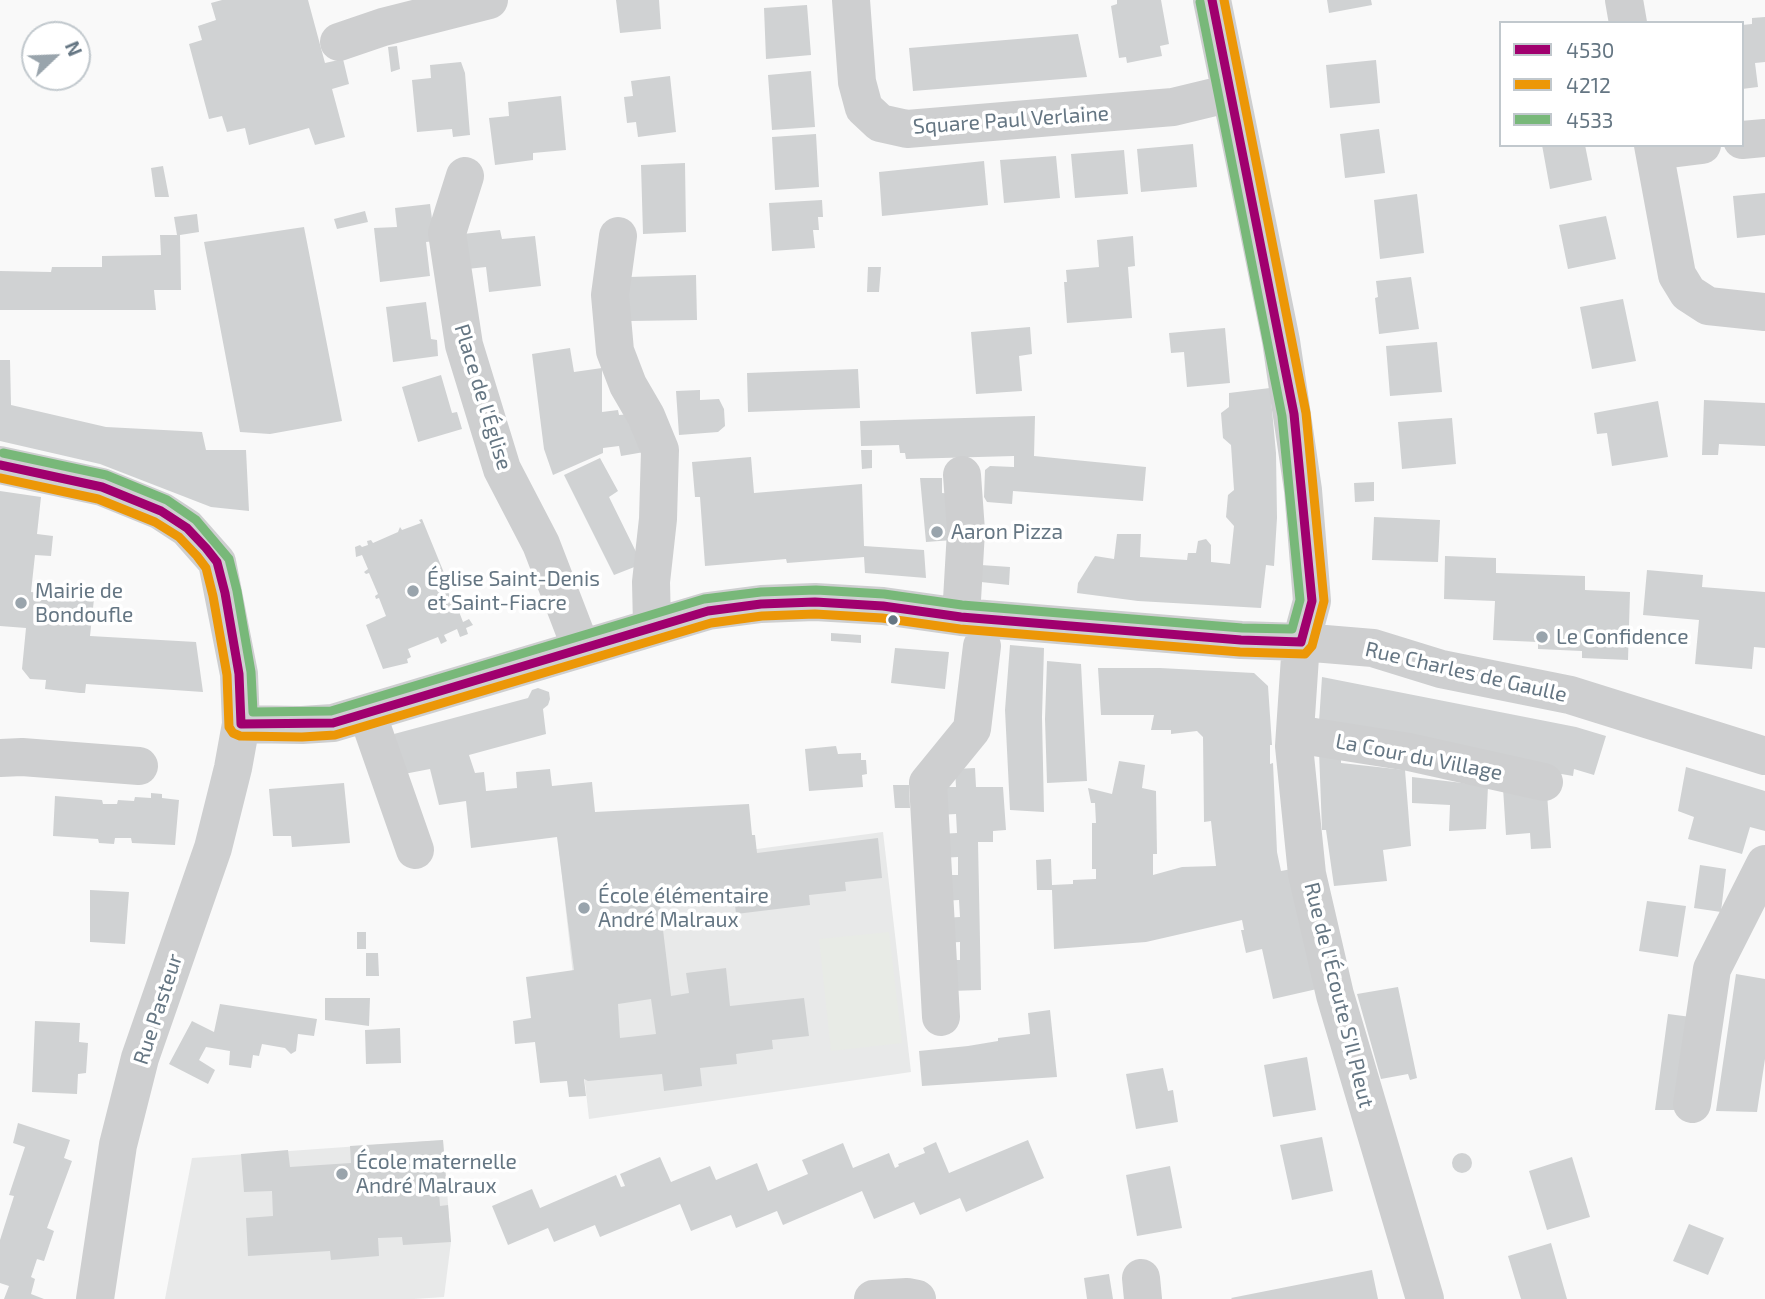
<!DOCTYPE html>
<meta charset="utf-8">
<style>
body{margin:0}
#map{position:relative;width:1765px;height:1299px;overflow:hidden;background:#f9f9f9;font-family:"Exo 2",sans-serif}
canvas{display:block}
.legend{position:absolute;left:1499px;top:21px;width:245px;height:126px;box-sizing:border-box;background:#fff;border:2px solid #c1c8cd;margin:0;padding:9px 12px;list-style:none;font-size:21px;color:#657683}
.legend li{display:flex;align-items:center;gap:14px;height:35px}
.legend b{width:35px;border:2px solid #c1c8cd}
.north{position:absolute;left:21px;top:21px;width:70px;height:70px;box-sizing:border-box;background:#fff;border:2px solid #c1c8cd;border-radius:50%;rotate:67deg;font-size:19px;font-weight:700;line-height:28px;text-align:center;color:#657683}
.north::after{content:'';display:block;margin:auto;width:24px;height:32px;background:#99a4ac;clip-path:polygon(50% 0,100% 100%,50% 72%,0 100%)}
</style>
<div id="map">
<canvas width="1765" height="1299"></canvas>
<ul class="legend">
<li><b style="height:9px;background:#a0006e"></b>4530</li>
<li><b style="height:9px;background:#ec9707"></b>4212</li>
<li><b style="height:9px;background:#78b879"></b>4533</li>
</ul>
<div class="north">N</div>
</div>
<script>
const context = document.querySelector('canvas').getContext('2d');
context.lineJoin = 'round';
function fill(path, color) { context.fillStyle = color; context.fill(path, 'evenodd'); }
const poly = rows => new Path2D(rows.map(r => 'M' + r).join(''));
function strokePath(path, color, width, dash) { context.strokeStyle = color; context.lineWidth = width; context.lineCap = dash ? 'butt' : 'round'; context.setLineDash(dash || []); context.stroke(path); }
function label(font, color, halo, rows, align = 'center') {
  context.font = font + ' "Exo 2",sans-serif'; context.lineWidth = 7; context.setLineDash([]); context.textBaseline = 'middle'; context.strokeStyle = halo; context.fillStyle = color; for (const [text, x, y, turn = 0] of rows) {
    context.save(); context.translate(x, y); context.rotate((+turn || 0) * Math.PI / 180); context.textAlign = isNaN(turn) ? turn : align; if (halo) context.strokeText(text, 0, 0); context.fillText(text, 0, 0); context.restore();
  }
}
const built = poly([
 [883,832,911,1072,589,1119,559,849,757,849],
 [443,1140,451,1242,444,1297,414,1299,165,1299,192,1158]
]);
const green = poly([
 [889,932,902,1043,831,1051,819,939]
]);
const building = poly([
 [222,0,308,0,325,63,343,59,349,84,332,89,345,137,315,145,309,128,249,145,245,128,227,132,222,116,209,119,189,44,202,40,198,26,216,20,211,3],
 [616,0,659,0,661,29,620,33],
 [1117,0,1161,0,1169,44,1160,46,1162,56,1127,63,1126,57,1119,58,1111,6,1117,4],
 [1327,0,1371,0,1372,5,1329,13],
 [807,5,811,55,766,59,764,8],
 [1765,17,1765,62,1755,63,1758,87,1742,89,1742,25,1752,24,1752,18],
 [1078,34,1087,77,913,91,909,48],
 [397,46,400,69,391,72,388,47],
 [1376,60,1380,103,1330,108,1326,65],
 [461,62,465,73,470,135,453,137,452,129,417,132,412,80,431,78,430,65],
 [811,71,815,127,772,130,768,75],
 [670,76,676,132,638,137,636,122,627,123,624,97,633,96,631,81],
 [561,96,566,150,533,153,533,160,495,165,489,118,509,116,508,102],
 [1379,129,1385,173,1345,178,1340,134],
 [816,134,819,187,775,190,772,137],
 [1193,144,1197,187,1141,192,1137,149],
 [1542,145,1585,145,1592,180,1550,189],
 [1124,150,1128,194,1075,198,1071,154],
 [1056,156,1060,198,1004,203,1000,160],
 [984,161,988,205,882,216,879,172],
 [685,163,686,232,643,234,641,165],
 [163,166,169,197,155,197,151,168],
 [1765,193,1765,235,1737,238,1733,196],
 [1417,194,1424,253,1380,259,1374,200],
 [822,200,823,217,818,217,819,230,813,230,815,248,772,251,769,203],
 [430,204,435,241,426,242,430,276,380,282,374,228,397,227,395,208],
 [365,211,368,222,337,229,334,219],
 [197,214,199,232,180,235,181,290,154,290,156,310,0,310,0,271,51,272,52,267,102,267,102,256,161,255,160,235,177,235,174,217],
 [1606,216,1616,259,1568,269,1559,225],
 [304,227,342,421,270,434,240,432,204,242],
 [500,230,502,239,535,236,541,286,489,292,486,267,467,269,463,234],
 [1133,236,1135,266,1128,267,1132,318,1067,323,1064,282,1067,282,1066,270,1099,267,1097,240],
 [868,267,881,267,879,292,867,292],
 [696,275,697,320,629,321,629,277],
 [1411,277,1419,329,1379,334,1375,298,1378,297,1376,281],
 [1623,299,1636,361,1592,369,1580,307],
 [426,302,431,339,437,340,438,356,393,362,386,307],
 [1030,327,1032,354,1019,356,1022,391,976,394,971,332],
 [1225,328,1230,383,1187,387,1184,352,1171,353,1169,333],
 [1437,342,1442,392,1390,396,1386,346],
 [570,348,574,372,602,368,602,412,618,410,619,415,632,414,650,451,621,456,619,446,603,448,603,453,553,475,544,449,532,354],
 [0,360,10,360,11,405,106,427,202,432,206,450,246,450,249,511,211,507,100,464,0,441],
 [858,369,860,408,748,412,747,373],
 [441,375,452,413,457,412,462,429,418,442,402,387],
 [1270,388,1276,453,1277,518,1274,566,1266,565,1261,608,1138,601,1077,593,1078,583,1095,556,1114,559,1117,534,1141,534,1140,557,1187,560,1188,553,1196,553,1198,541,1206,539,1211,545,1211,562,1230,564,1234,526,1226,517,1228,495,1234,490,1231,445,1223,438,1221,413,1229,407,1229,393],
 [700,390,700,400,719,399,724,409,725,426,718,432,679,435,676,391],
 [1704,400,1765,403,1765,446,1719,444,1718,455,1702,455],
 [1658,401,1668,457,1612,466,1607,433,1597,434,1594,413],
 [1035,416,1034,456,1146,467,1143,501,1013,491,1012,504,987,502,984,497,985,470,990,466,1014,467,1014,456,906,459,905,453,900,453,899,445,861,446,860,421],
 [1452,418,1456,464,1402,469,1398,422],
 [861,450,872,450,872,468,862,469],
 [751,457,754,493,862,484,864,546,924,550,926,578,865,573,864,557,787,563,786,559,705,566,700,497,695,497,692,462],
 [600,458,618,491,609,497,642,564,614,575,564,475],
 [920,478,942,478,942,493,952,494,953,540,926,542],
 [1374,482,1374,501,1355,502,1354,483],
 [0,491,41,497,37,534,53,536,51,556,35,555,31,592,94,599,90,636,196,642,203,692,86,684,85,693,80,693,45,689,46,680,30,679,22,669,26,628,0,626],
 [1374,517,1440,520,1438,562,1372,560],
 [422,519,451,590,448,592,452,601,461,598,465,606,458,609,463,622,469,619,473,625,466,628,468,634,460,637,457,629,444,635,447,641,441,644,438,637,408,649,411,657,407,659,408,663,383,669,366,625,386,616,379,598,376,599,375,596,378,594,369,573,366,574,364,572,368,569,362,555,356,557,355,547,360,545,362,547,368,545,367,541,371,540,373,543,398,532,400,527,402,530,421,523,419,520],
 [1445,556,1496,558,1496,573,1585,576,1585,590,1630,592,1628,660,1582,658,1582,651,1538,649,1538,642,1493,640,1495,601,1444,599],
 [981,565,1010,567,1009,585,981,582],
 [1647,570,1703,575,1702,587,1765,592,1765,648,1754,647,1752,669,1695,664,1699,620,1643,615],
 [831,633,861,635,861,643,831,641],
 [1010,645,1044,648,1042,717,1044,812,1010,810,1005,710],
 [895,648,949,652,945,689,891,683],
 [1047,661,1081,664,1087,781,1047,783,1045,719],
 [1098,668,1160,668,1254,673,1268,686,1272,745,1270,745,1270,764,1273,763,1277,852,1281,871,1297,868,1317,989,1273,999,1262,949,1246,953,1241,930,1244,930,1242,920,1146,942,1054,949,1052,890,1037,890,1036,860,1051,859,1052,885,1073,884,1073,880,1096,879,1096,869,1092,869,1092,823,1096,823,1095,803,1091,803,1088,788,1112,794,1119,761,1145,765,1142,788,1156,791,1157,854,1153,854,1153,875,1182,867,1216,866,1211,821,1204,822,1203,737,1197,731,1171,734,1171,730,1151,730,1154,715,1101,715],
 [1322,677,1576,727,1606,736,1594,775,1574,769,1573,776,1544,771,1319,722],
 [538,688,549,692,550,699,548,705,543,709,546,734,469,755,475,773,484,772,486,791,517,788,516,772,550,769,552,786,592,782,595,812,749,804,752,835,755,835,757,853,878,838,882,878,845,882,846,891,809,895,810,905,736,914,734,896,660,905,671,996,689,993,686,973,726,968,730,1006,804,998,809,1036,772,1040,773,1049,736,1054,737,1064,700,1068,702,1086,664,1091,662,1074,588,1081,584,1079,586,1096,569,1097,567,1081,540,1083,535,1042,515,1044,513,1021,531,1018,526,977,574,970,557,837,471,848,466,801,439,805,430,769,404,774,394,734,528,698,532,690],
 [651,999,656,1034,620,1038,618,1004],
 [836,746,838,754,861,753,861,760,866,760,867,774,862,775,863,787,809,791,805,749],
 [1341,750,1341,763,1405,770,1411,846,1383,850,1387,881,1334,886,1326,830,1322,830,1319,751],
 [1686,767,1765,791,1765,831,1750,827,1742,854,1688,839,1694,817,1678,811],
 [975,768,976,787,1003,787,1006,830,993,831,993,842,978,842,981,990,951,991,943,960,960,960,960,942,943,943,942,918,960,917,959,900,941,901,940,875,958,875,958,857,940,858,939,834,957,833,956,814,938,815,937,787,956,787,955,769],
 [1412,777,1488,786,1486,829,1449,831,1450,805,1412,803],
 [344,783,350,843,292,847,291,836,273,836,269,789],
 [893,785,909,785,910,808,895,808],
 [1503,788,1547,794,1551,848,1531,849,1530,833,1506,835],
 [151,793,162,794,162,798,179,800,175,845,132,843,131,838,115,838,114,844,99,843,98,839,53,836,55,796,102,800,103,804,117,804,118,800,134,801,135,797,151,798],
 [1700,865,1726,869,1721,912,1694,908],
 [90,890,129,892,125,944,90,942],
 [1647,901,1686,906,1678,957,1639,951],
 [357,932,366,932,366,949,357,949],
 [366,953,378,953,379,976,366,976],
 [1736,974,1765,979,1765,1059,1757,1112,1716,1111],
 [1398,987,1417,1078,1410,1080,1408,1074,1381,1079,1357,994],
 [325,998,370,998,369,1026,325,1020],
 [220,1004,317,1019,314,1036,298,1034,296,1051,291,1054,285,1048,262,1044,259,1056,253,1055,251,1068,229,1065,230,1051,206,1047,199,1060,215,1070,208,1084,169,1064,192,1021,214,1032],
 [1050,1010,1057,1077,922,1086,919,1051,968,1046,998,1041,998,1038,1030,1034,1028,1013],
 [1668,1014,1691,1017,1677,1110,1655,1110],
 [35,1021,80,1023,79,1042,88,1043,86,1073,78,1074,77,1094,32,1092],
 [400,1028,401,1063,366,1064,365,1030],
 [1307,1057,1316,1110,1273,1117,1264,1065],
 [1163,1068,1168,1091,1173,1090,1178,1122,1136,1129,1126,1074],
 [18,1123,70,1140,64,1158,72,1161,47,1228,54,1231,44,1261,37,1259,31,1277,35,1279,31,1294,44,1299,4,1299,9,1286,0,1283,0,1240,14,1196,9,1195,25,1147,13,1143],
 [1322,1137,1333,1191,1292,1200,1280,1145],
 [443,1140,446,1179,438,1179,440,1206,448,1205,451,1242,403,1245,402,1237,378,1238,379,1256,331,1260,330,1251,248,1256,246,1218,273,1216,272,1191,244,1192,241,1154,288,1150,290,1167,351,1163,350,1146],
 [1028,1140,1044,1178,966,1212,960,1198,920,1215,914,1202,874,1219,862,1191,783,1225,777,1211,736,1228,731,1215,691,1231,680,1204,600,1237,595,1225,554,1242,548,1228,508,1245,492,1206,532,1189,540,1208,616,1175,621,1187,625,1186,620,1174,660,1157,671,1182,710,1166,716,1180,757,1163,768,1191,808,1174,802,1160,843,1143,853,1168,889,1153,895,1168,899,1166,898,1164,925,1153,923,1148,936,1142,949,1173],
 '1452 1163a10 10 0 1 1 20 0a10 10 0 1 1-20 0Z',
 [1572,1157,1590,1217,1547,1230,1529,1171],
 [1170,1166,1182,1228,1137,1236,1126,1175],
 [1689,1224,1724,1238,1708,1275,1673,1261],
 [1551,1243,1567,1299,1521,1299,1508,1256],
 [1372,1270,1378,1299,1232,1299,1231,1298],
 [1109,1274,1113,1299,1087,1299,1084,1278]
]);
const minor = poly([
 [851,0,857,82,864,108,880,123,907,129,1173,107,1231,93],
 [1212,0,1281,341,1303,490,1312,601,1301,642,1294,746,1307,874,1335,995,1425,1299],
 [1624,0,1628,23],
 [339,42,383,27,489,0],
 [1742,140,1765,138],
 [1653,145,1677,275,1688,293,1708,306,1765,312],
 [1654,151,1702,145],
 [465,176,447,233,464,345,502,469,541,544,581,648],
 [618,236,610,295,615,351,628,385,646,416,660,450,658,519,651,582,652,626],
 [0,465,102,487,161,511,187,528,217,562,239,674,241,724,233,768,213,848,140,1058,118,1145,95,1299],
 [961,617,966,531,962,475],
 [367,713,415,850],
 [241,724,302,725,333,723,708,611,761,604,815,602,883,606,961,617,1241,640,1301,642,1373,648,1441,669,1570,695,1765,756],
 [1295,734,1409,752,1544,782],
 [0,758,22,757,139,766],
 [941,1017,928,783,972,729,982,646],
 [1692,1104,1712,969,1765,864],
 [1141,1278,1143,1299],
 [873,1299,907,1297,917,1299]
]);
const bus1 = poly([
 [0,465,102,487,161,511,187,528,206,548,217,562,225,593,239,674,241,724,333,723,708,611,761,604,815,602,883,606,961,617,1241,640,1301,642,1312,601,1294,414,1212,0]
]);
const bus2 = poly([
 [0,478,98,499,155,522,179,537,197,556,206,568,213,596,227,675,229,727,233,733,240,736,302,737,335,735,711,623,762,616,815,614,882,618,960,629,1240,652,1305,654,1312,646,1324,601,1306,413,1224,0]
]);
const bus3 = poly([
 [3,453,106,475,167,500,196,520,229,559,237,591,251,672,253,712,331,711,704,599,761,592,816,590,884,594,962,605,1242,628,1292,629,1300,600,1282,416,1200,2]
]);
const markers = [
 [937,532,7,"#99a4ac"],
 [413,591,7,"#99a4ac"],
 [21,603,7,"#99a4ac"],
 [893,620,6,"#657683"],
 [1542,637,7,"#99a4ac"],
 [584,908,7,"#99a4ac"],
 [342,1174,7,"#99a4ac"]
];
const streetNames = [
 ["Square Paul Verlaine",1011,120,-4],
 ["Place de l'Église",483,397,73],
 ["Rue Charles de Gaulle",1466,672,13],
 ["La Cour du Village",1419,757,11],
 ["Rue de l'Écoute S'Il Pleut",1339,995,76],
 ["Rue Pasteur",158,1009,-72]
];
const poiNames = [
 ["Aaron Pizza",951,532],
 ["Église Saint-Denis",427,579],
 ["et Saint-Fiacre",427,603],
 ["Mairie de",35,591],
 ["Bondoufle",35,615],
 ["Le Confidence",1556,637],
 ["École élémentaire",598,896],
 ["André Malraux",598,920],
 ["École maternelle",356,1162],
 ["André Malraux",356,1186]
];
fill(built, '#e8e9e9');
fill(green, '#e8ebe6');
fill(building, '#d0d2d3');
strokePath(minor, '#cecfd0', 38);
strokePath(bus1, '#a0006e', 9);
strokePath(bus2, '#ec9707', 9);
strokePath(bus3, '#78b879', 9);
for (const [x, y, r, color] of markers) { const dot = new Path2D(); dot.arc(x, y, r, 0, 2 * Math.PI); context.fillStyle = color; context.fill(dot); strokePath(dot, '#fff', 2.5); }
label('21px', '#657683', '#fff', streetNames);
label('21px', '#657683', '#fff', poiNames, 'left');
</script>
